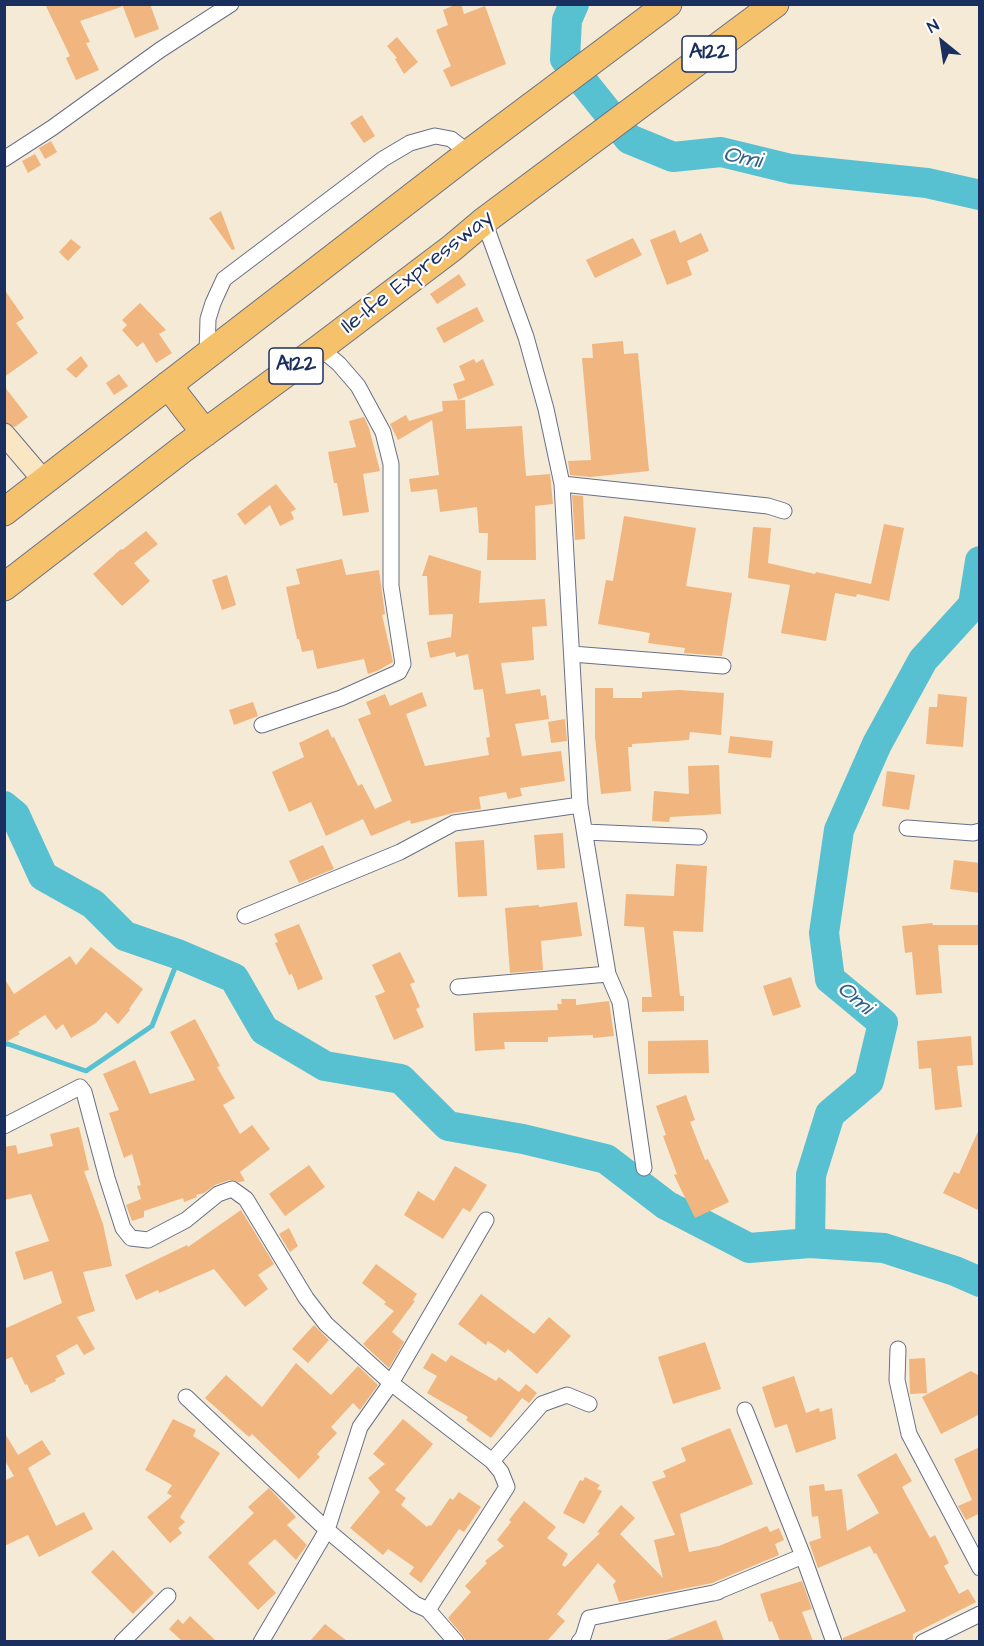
<!DOCTYPE html>
<style>
body{margin:0}
#map{position:relative;width:984px;height:1646px;overflow:hidden;background:#f5ead5;font-family:"Architects Daughter",sans-serif}
canvas{display:block}
.frame{position:absolute;inset:0;border:6px solid #1b2f5e;pointer-events:none}
.north{position:absolute;left:912px;top:12px;width:60px;height:60px;-webkit-text-stroke:4px #fff;paint-order:stroke;rotate:330deg;font-size:16px;font-weight:700;line-height:24px;text-align:center;color:#1b2f5e}
.north::after{content:'';display:block;margin:auto;width:21px;height:27px;background:#1b2f5e;clip-path:polygon(50% 0,100% 100%,50% 72%,0 100%)}
</style>
<div id="map">
<canvas width="984" height="1646"></canvas>
<div class="frame"></div>
<div class="north">N</div>
</div>
<script>
const context = document.querySelector('canvas').getContext('2d');
context.lineJoin = 'round';
const poly = rows => new Path2D(rows.map(r => 'M' + r).join(''));
function strokePath(path, color, width, dash) { context.strokeStyle = color; context.lineWidth = width; context.lineCap = dash ? 'butt' : 'round'; context.setLineDash(dash || []); context.stroke(path); }
function fill(path, color) { context.fillStyle = color; context.fill(path, 'evenodd'); }
function label(font, color, halo, rows, align = 'center') {
  context.font = font + ' "Architects Daughter",sans-serif'; context.lineWidth = 4.5; context.setLineDash([]); context.textBaseline = 'middle'; context.strokeStyle = halo; context.fillStyle = color; for (const [text, x, y, turn = 0] of rows) {
    context.save(); context.translate(x, y); context.rotate((+turn || 0) * Math.PI / 180); context.textAlign = isNaN(turn) ? turn : align; if (halo) context.strokeText(text, 0, 0); context.fillText(text, 0, 0); context.restore();
  }
}
const stream = poly([
 [4,1044,8,1044,86,1071,152,1026,180,955]
]);
const river = poly([
 [574,4,567,20,565,59,629,139,673,157,721,152,791,169,927,183,980,195],
 [4,806,15,815,43,876,93,904,125,936,180,955,234,978,264,1030,325,1066,401,1079,448,1126,523,1139,606,1159,666,1205,749,1248,810,1243,884,1248,955,1271,980,1282],
 [810,1243,811,1175,830,1114,869,1081,883,1023,830,979,824,933,839,830,877,744,923,660,973,605,980,561]
]);
const building = poly([
 [45,4,121,4,121,7,80,21,90,42,86,43,99,70,76,80,66,58,70,56],
 [122,4,150,4,159,29,135,38],
 [457,4,461,4,464,14,485,6,506,64,451,87,443,70,451,66,436,30,448,25,443,10],
 [397,37,418,62,404,74,395,59,397,58,387,46],
 [362,115,375,136,364,143,350,123],
 [51,141,57,152,45,159,39,148],
 [35,154,41,165,28,173,22,161],
 [221,211,235,249,232,250,209,218],
 [675,230,680,243,701,233,709,251,687,261,692,275,667,285,650,240],
 [633,238,642,255,595,278,586,260],
 [71,239,81,247,68,261,59,252],
 [459,274,466,285,437,304,430,294],
 [4,289,24,318,16,323,38,353,4,377],
 [140,303,166,330,159,334,172,353,156,363,143,342,137,347,122,330,127,325,122,320],
 [477,307,484,321,444,343,436,328],
 [623,341,624,354,638,353,649,471,590,477,570,475,568,461,591,460,582,358,593,358,592,344],
 [81,356,88,366,76,378,66,369],
 [474,359,476,363,483,359,494,385,458,400,453,384,465,380,459,366],
 [119,374,128,386,114,395,106,383],
 [4,386,28,417,15,427,4,422],
 [465,400,466,429,522,426,526,476,550,474,553,504,535,506,536,560,487,560,488,533,479,533,477,507,440,512,437,489,411,492,409,479,439,475,432,420,398,440,390,424,406,415,409,421,443,411,442,401],
 [364,417,369,428,380,471,363,474,369,512,343,516,337,483,334,483,328,452,356,447,349,421],
 [276,484,296,509,291,512,294,519,280,526,270,505,245,525,237,514],
 [572,495,583,496,585,539,575,540],
 [624,516,696,528,686,586,732,593,722,656,684,653,685,648,648,643,650,633,598,624,606,580,613,581],
 [884,524,904,528,889,601,857,594,856,597,835,593,826,641,781,633,790,585,748,578,753,527,771,528,768,563,815,574,816,572,871,584],
 [146,531,158,544,134,563,150,581,122,606,93,574,121,549,122,550],
 [429,555,481,571,479,603,545,599,547,626,532,627,534,660,501,663,506,694,540,689,541,696,546,695,549,719,515,724,522,756,561,751,565,781,520,788,522,796,508,799,506,792,479,797,481,809,453,813,411,824,410,820,371,836,363,819,326,836,311,802,289,812,272,772,304,757,299,743,328,729,332,738,334,737,358,786,362,784,375,809,392,801,358,719,371,714,366,702,385,694,390,706,422,692,427,706,406,714,425,766,489,755,486,738,490,737,483,689,474,690,468,654,456,657,455,652,430,658,427,642,451,637,453,614,429,615,427,576,422,576],
 [342,559,346,575,379,570,385,614,382,615,393,662,377,671,368,674,364,659,317,669,313,650,302,652,299,639,297,639,286,587,300,584,296,569],
 [227,575,236,605,222,610,212,580],
 [595,688,613,688,613,698,642,698,642,692,679,690,724,693,721,735,690,732,689,740,632,744,632,747,628,747,631,791,601,794,595,737],
 [938,694,967,697,963,747,926,744,929,707,937,707],
 [253,702,258,716,234,725,229,710],
 [565,719,567,741,551,743,548,722],
 [730,736,773,741,771,758,728,753],
 [719,765,721,814,670,817,669,822,652,821,654,791,689,794,688,766],
 [887,771,915,775,909,810,882,806],
 [563,833,565,868,537,870,534,835],
 [484,840,487,896,458,897,455,842],
 [323,845,334,869,299,883,289,861],
 [954,860,980,863,980,893,950,889],
 [676,864,707,866,703,932,673,931,680,996,684,996,684,1011,642,1012,642,997,652,997,644,927,624,926,626,894,674,896],
 [577,902,582,936,541,941,543,970,510,973,505,908,539,905,539,907],
 [932,923,933,925,980,925,980,945,938,945,942,993,916,995,912,952,905,953,902,926],
 [299,924,323,979,298,990,292,974,289,975,275,943,278,942,274,934],
 [91,947,143,989,129,1009,130,1010,118,1024,106,1012,96,1023,71,1038,63,1024,56,1030,45,1015,18,1032,20,1034,4,1043,4,978,14,994,70,956,76,965],
 [400,952,415,982,410,984,420,1007,416,1009,424,1027,394,1040,375,996,385,992,372,965],
 [791,977,801,1007,773,1016,763,986],
 [561,999,576,999,576,1005,609,1001,614,1036,593,1038,593,1035,548,1037,548,1042,504,1042,505,1049,475,1051,473,1013,558,1010,557,1004,562,1004],
 [195,1019,220,1066,217,1067,235,1098,223,1105,240,1134,252,1125,270,1149,240,1172,245,1181,239,1182,229,1180,215,1185,204,1193,196,1195,197,1197,184,1202,183,1198,144,1211,144,1217,132,1221,126,1205,141,1199,137,1186,141,1185,132,1154,124,1158,109,1113,119,1110,103,1074,135,1060,150,1094,195,1080,170,1032],
 [971,1036,973,1065,957,1066,962,1107,935,1110,931,1068,919,1069,917,1041],
 [708,1040,709,1073,648,1074,648,1041],
 [686,1095,695,1120,690,1122,705,1160,708,1159,729,1202,695,1218,674,1175,677,1174,663,1136,666,1135,656,1106],
 [79,1127,89,1170,84,1171,103,1224,112,1266,83,1272,95,1311,77,1317,95,1349,84,1355,77,1344,56,1356,65,1374,55,1379,56,1381,31,1393,27,1384,25,1385,12,1357,4,1360,4,1329,62,1303,52,1271,24,1280,15,1252,49,1241,31,1194,4,1200,4,1147,16,1145,18,1154,53,1146,50,1134],
 [980,1127,980,1211,943,1193,954,1172,959,1174],
 [309,1165,325,1187,285,1216,269,1194],
 [455,1166,487,1185,470,1212,463,1208,443,1239,404,1215,418,1191,434,1201],
 [241,1210,274,1264,258,1275,268,1289,245,1307,214,1269,159,1293,158,1290,136,1300,125,1275,187,1245,188,1247],
 [289,1228,298,1246,290,1252,279,1234],
 [376,1264,417,1294,413,1300,415,1301,392,1332,404,1342,389,1368,363,1344,394,1311,384,1304,386,1302,362,1283],
 [481,1294,534,1334,549,1317,571,1336,537,1374,508,1349,505,1353,488,1341,486,1345,458,1324],
 [314,1325,329,1340,308,1363,292,1349],
 [705,1342,721,1389,673,1404,658,1357],
 [432,1353,446,1362,451,1355,496,1381,499,1377,519,1392,526,1384,537,1393,529,1403,522,1398,491,1438,466,1420,468,1417,427,1393,437,1376,423,1368],
 [925,1358,927,1393,910,1394,909,1359],
 [296,1363,331,1395,358,1366,378,1385,360,1410,353,1403,331,1427,337,1433,317,1454,320,1457,299,1479,252,1434,249,1437,205,1398,226,1375,262,1407],
 [971,1371,980,1376,980,1414,941,1434,922,1397],
 [794,1376,806,1413,819,1408,820,1412,832,1408,836,1439,796,1453,787,1424,775,1428,762,1387],
 [173,1419,196,1430,193,1436,220,1453,180,1517,185,1522,178,1528,182,1533,170,1543,147,1517,172,1496,167,1493,172,1485,145,1470],
 [403,1419,433,1444,395,1490,406,1498,401,1505,427,1527,429,1525,431,1526,450,1498,453,1500,459,1492,481,1507,464,1532,459,1529,421,1583,409,1574,414,1567,388,1549,383,1555,350,1528,380,1492,368,1478,385,1464,373,1454],
 [730,1428,753,1484,680,1514,689,1552,719,1546,767,1526,770,1532,779,1528,784,1540,775,1544,779,1555,712,1583,619,1602,613,1585,616,1581,598,1563,557,1614,565,1621,547,1641,466,1641,463,1636,448,1618,471,1592,465,1586,487,1563,485,1561,504,1546,497,1540,511,1522,509,1520,524,1501,556,1527,547,1538,568,1554,562,1565,565,1567,600,1533,597,1532,621,1505,635,1518,620,1534,663,1578,654,1540,675,1535,652,1482,666,1477,663,1471,686,1461,681,1448],
 [4,1432,18,1455,42,1440,51,1454,28,1468,56,1526,84,1512,93,1529,39,1557,28,1535,4,1546,4,1481,14,1476,4,1459],
 [980,1447,980,1518,978,1514,966,1520,958,1506,972,1500,954,1459],
 [896,1453,912,1481,902,1487,930,1538,935,1535,949,1563,944,1566,959,1594,968,1589,976,1602,913,1634,913,1641,843,1641,843,1638,906,1611,876,1553,874,1554,870,1546,818,1568,809,1542,821,1538,818,1516,812,1517,809,1486,824,1484,825,1491,842,1489,847,1531,879,1513,857,1475],
 [585,1477,600,1485,597,1489,602,1491,584,1524,563,1513,580,1480,583,1481],
 [269,1488,296,1517,287,1525,307,1545,296,1560,275,1539,248,1563,276,1593,258,1610,208,1557,254,1513,248,1507],
 [113,1550,154,1593,133,1614,91,1572],
 [802,1581,812,1609,802,1612,813,1641,780,1641,772,1621,769,1622,760,1594],
 [190,1616,216,1641,182,1641,169,1629,178,1619,183,1624],
 [716,1620,724,1641,664,1641],
 [325,1624,347,1641,310,1641]
]);
const street = poly([
 [4,159,52,128,160,50,231,4],
 [484,221,526,337,546,409,562,484,580,805,608,974,620,1002,644,1168],
 [207,354,208,319,213,303,224,279,383,159,410,143,435,136,451,139,469,153],
 [562,484,768,506,784,511],
 [572,654,723,666],
 [262,725,341,698,399,672,403,664,391,586,391,464,383,432,358,386,339,364,320,348],
 [907,828,973,833,980,831],
 [585,832,699,837],
 [245,916,400,852,454,823,580,805],
 [458,987,608,974],
 [4,1126,80,1087,84,1092,107,1178,123,1228,131,1238,148,1240,186,1220,218,1194,232,1189,246,1199,306,1298,326,1324,391,1383,492,1461],
 [898,1349,897,1380,909,1434,980,1568],
 [186,1397,327,1530,415,1604,428,1610,456,1642],
 [745,1410,803,1556,834,1642],
 [714,1593,803,1556],
 [428,1610,507,1487,501,1472,492,1461,542,1404,567,1395,589,1404],
 [122,1642,168,1596],
 [261,1642,327,1530,360,1427,391,1383,486,1220],
 [579,1642,583,1637,589,1618,718,1592],
 [923,1642,980,1614]
]);
const secondary = poly([
 [4,434,44,481]
]);
const highway = poly([
 [168,385,205,433],
 [4,512,469,153,668,4],
 [4,587,184,448,320,348,452,248,484,221,775,4]
]);
const shields = [
 [709,54,54],
 [296,366,54]
];
const shieldNames = [
 ["A122",709,54],
 ["A122",296,366]
];
const streetNames = [
 ["Ile-Ife Expressway",418,273,-38]
];
const waterNames = [
 ["Omi",742,159,11],
 ["Omi",854,999,40]
];
strokePath(stream, '#57c1d2', 5);
strokePath(river, '#57c1d2', 30);
fill(building, '#f1b57f');
strokePath(street, '#677088', 17);
strokePath(secondary, '#677088', 23);
strokePath(highway, '#677088', 29);
strokePath(street, '#fff', 15);
strokePath(secondary, '#fbe6c4', 21);
strokePath(highway, '#f5c16b', 27);
for (const [x, y, w] of shields) { const box = new Path2D(); box.roundRect(x - w / 2, y - 18, w, 36, 4.5); context.fillStyle = '#fff'; context.fill(box); strokePath(box, '#1b2f5e', 1.5); }
label('bold 21px', '#1b2f5e', null, shieldNames);
label('22px', '#1b2f5e', '#fff', streetNames);
label('italic 24px', '#306287', '#fff', waterNames);
</script>
